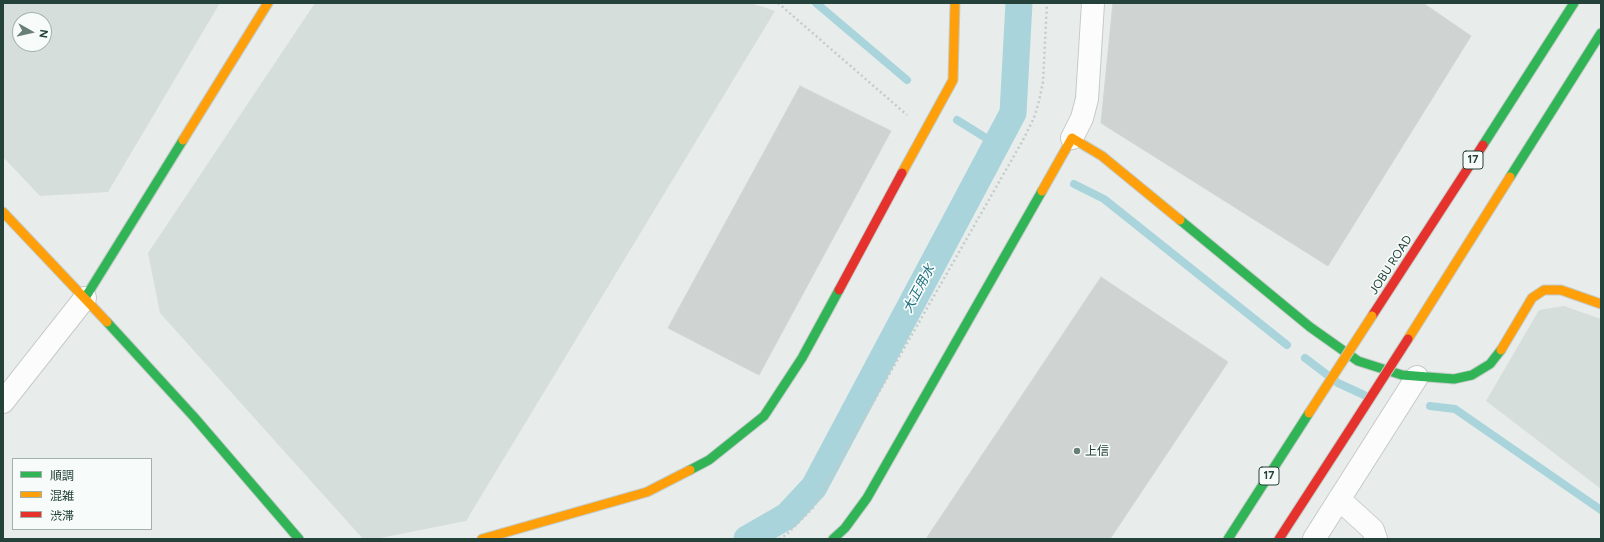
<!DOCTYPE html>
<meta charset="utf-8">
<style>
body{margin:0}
#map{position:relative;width:1604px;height:542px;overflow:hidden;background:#e8edeb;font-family:Figtree,"Noto Sans JP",sans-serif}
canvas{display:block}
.frame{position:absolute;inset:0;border:4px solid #24423a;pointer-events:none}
.legend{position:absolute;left:12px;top:458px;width:140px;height:72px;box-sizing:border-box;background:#f7fbf9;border:1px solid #a3b1ad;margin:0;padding:5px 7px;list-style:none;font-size:12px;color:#24423a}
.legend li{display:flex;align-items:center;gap:8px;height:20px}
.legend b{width:20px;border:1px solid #a3b1ad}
.north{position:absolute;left:12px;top:12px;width:40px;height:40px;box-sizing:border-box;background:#f7fbf9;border:1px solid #a3b1ad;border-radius:50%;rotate:98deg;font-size:11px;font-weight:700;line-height:16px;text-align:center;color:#24423a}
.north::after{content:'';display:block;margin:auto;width:14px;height:18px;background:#697e78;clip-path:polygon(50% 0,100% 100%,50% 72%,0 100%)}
</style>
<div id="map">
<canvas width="1604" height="542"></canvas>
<div class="frame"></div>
<ul class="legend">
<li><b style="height:5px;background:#30b455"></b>順調</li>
<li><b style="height:5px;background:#ff9f0a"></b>混雑</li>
<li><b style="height:5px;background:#e5322d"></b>渋滞</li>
</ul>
<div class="north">N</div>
</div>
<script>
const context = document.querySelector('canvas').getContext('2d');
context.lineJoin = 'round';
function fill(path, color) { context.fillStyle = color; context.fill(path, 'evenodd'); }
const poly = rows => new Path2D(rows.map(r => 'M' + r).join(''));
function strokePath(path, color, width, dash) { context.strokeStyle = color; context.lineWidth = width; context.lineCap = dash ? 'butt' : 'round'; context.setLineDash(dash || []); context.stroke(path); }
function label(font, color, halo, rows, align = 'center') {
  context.font = font + ' Figtree,"Noto Sans JP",sans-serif'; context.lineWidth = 3.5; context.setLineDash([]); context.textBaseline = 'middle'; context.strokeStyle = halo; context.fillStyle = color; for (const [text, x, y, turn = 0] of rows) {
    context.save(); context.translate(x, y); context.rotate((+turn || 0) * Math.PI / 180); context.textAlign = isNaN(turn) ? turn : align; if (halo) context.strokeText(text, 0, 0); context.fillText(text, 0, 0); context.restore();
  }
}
const built = poly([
 [3,3,220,3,108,192,40,196,3,157],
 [20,20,44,20,44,44,20,44],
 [315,3,751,3,775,11,466,521,375,539,363,539,160,313,148,253],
 [1564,306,1601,319,1601,489,1486,401,1539,310]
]);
const stream = poly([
 [816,3,907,80],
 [957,120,986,138],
 [1074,184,1104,199,1287,345],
 [1305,358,1338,383,1364,395],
 [1430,406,1455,409,1601,510]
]);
const canal = poly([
 [747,539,787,516,814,487,1013,113,1019,3]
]);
const building = poly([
 [1113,3,1423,3,1471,36,1328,266,1101,123,1113,3],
 [800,86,891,131,759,375,668,328,800,86],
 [1101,277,1228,362,1110,539,926,539,1101,277]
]);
const path = poly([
 [778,3,907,115],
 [779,539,786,535,813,508,1023,140,1034,118,1039,101,1043,82,1047,3]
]);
const street = poly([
 [1072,138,1082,118,1087,99,1093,3],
 [3,402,85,298],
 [1339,499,1373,530,1376,539],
 [1314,539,1417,377]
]);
const fast = poly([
 [1483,145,1574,3],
 [1510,177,1601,33],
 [1180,220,1310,327,1358,361,1402,375,1454,379,1472,375,1490,364,1501,350],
 [85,298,183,140],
 [107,322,194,417,299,539],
 [690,470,709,460,764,416,802,358,839,290],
 [833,539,845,528,867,498,1042,191],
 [1228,539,1309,413]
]);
const slow = poly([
 [183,140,268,3],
 [902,173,953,80,955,3],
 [1042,191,1072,138,1102,156,1180,220],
 [3,212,107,322],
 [1408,339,1510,177],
 [1501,350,1532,298,1544,290,1561,290,1601,304],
 [482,539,647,492,690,470]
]);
const jam = poly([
 [839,290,902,173],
 [1372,316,1483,145],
 [1279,539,1349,431]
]);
const slowBridge = poly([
 [1309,413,1372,316]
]);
const jamBridge = poly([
 [1349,431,1408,339]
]);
const markers = [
 [1077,451,4,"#697e78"]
];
const shields = [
 [1473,160,20],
 [1269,476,20]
];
const shieldNames = [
 ["17",1473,160],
 ["17",1269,476]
];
const streetNames = [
 ["JOBU ROAD",1391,265,-57]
];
const poiNames = [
 ["上信",1085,451]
];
const waterNames = [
 ["大正用水",919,289,-62]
];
fill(built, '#d6dedb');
strokePath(stream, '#a9d4db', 8);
strokePath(canal, '#a9d4db', 27);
fill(building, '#cfd4d2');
strokePath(building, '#d1d6d4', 1);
strokePath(street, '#c5cac8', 24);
strokePath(fast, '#c3cbc8', 11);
strokePath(slow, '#c3cbc8', 11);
strokePath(jam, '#c3cbc8', 11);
strokePath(path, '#c3ccca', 2.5, [2, 3]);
strokePath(street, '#fcfcfc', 22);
strokePath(fast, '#30b455', 9);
strokePath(slow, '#ff9f0a', 9);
strokePath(jam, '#e5322d', 9);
strokePath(slowBridge, '#c3ccc9', 11, []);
strokePath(jamBridge, '#c3ccc9', 11, []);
strokePath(slowBridge, '#ff9f0a', 9);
strokePath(jamBridge, '#e5322d', 9);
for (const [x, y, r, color] of markers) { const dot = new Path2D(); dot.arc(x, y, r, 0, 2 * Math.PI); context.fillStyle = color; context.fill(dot); strokePath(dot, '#f7fbf9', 1.5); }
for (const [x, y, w] of shields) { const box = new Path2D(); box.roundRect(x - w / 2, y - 9, w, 18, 3); context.fillStyle = '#f7fbf9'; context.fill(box); strokePath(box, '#24423a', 1); }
label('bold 11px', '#24423a', null, shieldNames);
label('12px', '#24423a', '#f7fbf9', streetNames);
label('12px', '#24423a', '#f7fbf9', poiNames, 'left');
label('italic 13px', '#1c6f80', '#f7fbf9', waterNames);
</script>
